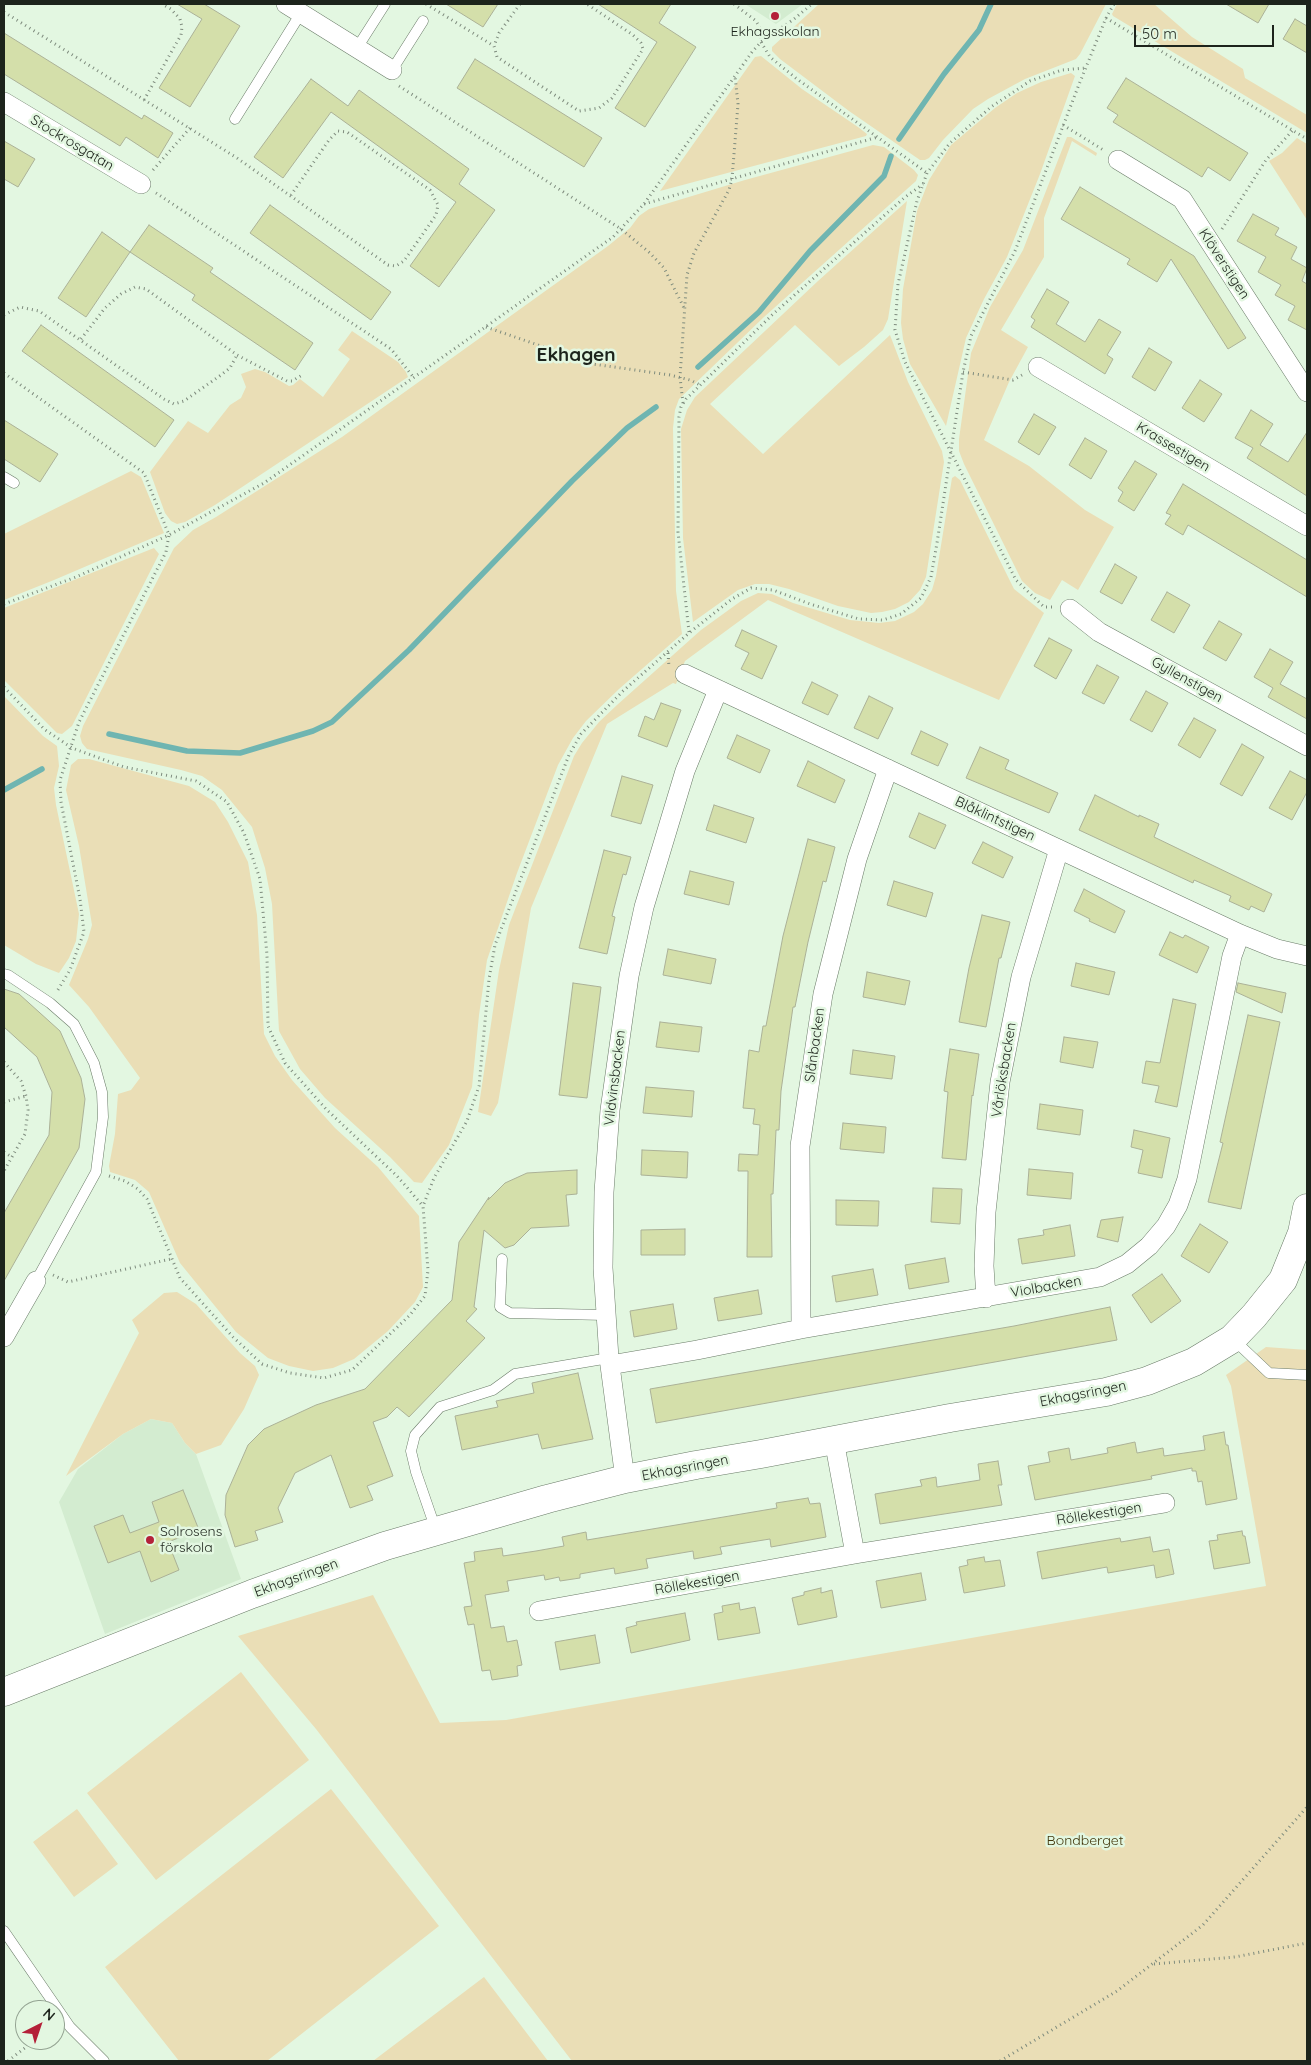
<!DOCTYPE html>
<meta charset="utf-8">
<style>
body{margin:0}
#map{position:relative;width:1311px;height:2065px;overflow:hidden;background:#e3f7e1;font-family:Quicksand,sans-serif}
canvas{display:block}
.frame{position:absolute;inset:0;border:5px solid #1d241c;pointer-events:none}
.north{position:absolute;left:15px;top:2000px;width:50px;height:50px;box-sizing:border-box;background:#e3f7e1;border:1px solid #94a392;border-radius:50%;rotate:41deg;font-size:14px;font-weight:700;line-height:20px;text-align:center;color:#1d241c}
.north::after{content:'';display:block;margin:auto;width:18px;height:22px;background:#b42139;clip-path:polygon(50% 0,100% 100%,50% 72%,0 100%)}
.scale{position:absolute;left:1134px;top:25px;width:140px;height:22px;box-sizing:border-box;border:2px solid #1d241c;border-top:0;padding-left:6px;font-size:15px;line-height:18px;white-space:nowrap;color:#1d241c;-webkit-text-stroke:4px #e3f7e1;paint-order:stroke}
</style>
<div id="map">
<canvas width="1311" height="2065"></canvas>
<div class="frame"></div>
<div class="north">N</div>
<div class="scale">50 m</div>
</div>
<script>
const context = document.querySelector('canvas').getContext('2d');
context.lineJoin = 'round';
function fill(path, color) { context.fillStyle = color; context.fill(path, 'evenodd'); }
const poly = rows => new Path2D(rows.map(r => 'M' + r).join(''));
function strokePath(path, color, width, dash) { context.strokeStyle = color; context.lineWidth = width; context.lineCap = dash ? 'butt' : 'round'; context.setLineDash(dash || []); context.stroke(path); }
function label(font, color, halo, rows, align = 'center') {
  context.font = font + ' Quicksand,sans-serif'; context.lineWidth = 5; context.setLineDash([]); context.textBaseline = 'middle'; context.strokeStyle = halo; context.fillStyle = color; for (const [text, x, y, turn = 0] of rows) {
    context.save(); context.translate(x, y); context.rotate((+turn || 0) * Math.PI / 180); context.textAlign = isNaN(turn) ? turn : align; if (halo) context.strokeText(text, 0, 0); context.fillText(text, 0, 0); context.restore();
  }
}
const built = poly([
 [745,4,803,4,776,24],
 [151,1419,172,1423,185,1443,196,1454,241,1579,105,1634,59,1502,78,1469,123,1434]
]);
const green = poly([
 [819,4,1106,4,1080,54,1076,59,1025,79,988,99,973,109,943,140,929,158,925,160,920,160,849,111,780,59,772,51,772,47],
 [1117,4,1154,4,1192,37,1243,69,1245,78,1307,115,1307,133,1113,16,1112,14],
 [761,56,802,89,858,127,867,134,866,136,660,191,755,57],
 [1071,73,1075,76,1040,174,1007,257,984,299,966,338,946,426,910,364,903,339,901,323,903,289,917,211,929,180,951,145,995,108,1017,93,1041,82],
 [1067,137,1071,137,1097,153,1096,156,1072,141,1044,218,1044,257,1001,330,1028,347,1009,382,984,440,1029,466,1085,510,1114,527,1078,590,1062,580,1050,600,1035,593,1022,581,964,464,959,451,959,439,971,353,990,307,1023,250],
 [1297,138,1307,144,1307,220,1269,161,1282,153],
 [873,145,884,147,914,170,918,175,916,181,764,317,679,399,675,410,673,428,676,591,682,634,619,689,586,721,573,738,558,765,517,873,487,960,479,1015,472,1087,449,1145,422,1183,414,1182,390,1157,325,1098,300,1069,279,1031,272,904,265,868,252,827,222,790,202,776,181,770,87,749,82,743,80,736,83,726,174,548,193,530,216,517,342,437,608,246,630,228,639,216,649,209,745,180],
 [907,201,888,319,883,330,864,347,839,366,795,325,710,404,763,454,890,335,908,382,942,451,944,462,926,577,920,590,909,602,895,609,882,612,871,613,838,606,789,589,769,584,755,584,738,590,693,622,683,538,681,429,687,410,695,397,818,281],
 [352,331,398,362,406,372,408,377,215,505,185,522,177,524,171,521,165,513,150,472,188,421,208,433,230,405,241,398,246,387,241,374,255,369,265,372,289,386,293,385,300,379,323,397,350,359,338,350],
 [131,471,141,477,164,533,54,580,4,600,4,534],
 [955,476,960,480,1014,589,1044,613,999,700,768,600,685,661,676,684,673,683,607,724,531,908,498,1103,491,1116,478,1112,499,970,509,925,574,756,582,743,599,722,617,705,701,630,741,601,758,593,772,594,793,603,850,620,879,623,895,621,914,612,923,604,932,590,936,576,952,478],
 [154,548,159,554,72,726,62,734,57,733,4,680,4,608],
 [4,696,43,736,57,746,59,766,54,788,56,805,79,914,76,941,69,958,59,973,36,964,4,945],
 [78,759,89,759,189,786,215,802,228,822,248,862,257,915,264,1034,275,1056,292,1080,335,1128,378,1167,419,1216,423,1287,415,1302,388,1331,354,1359,333,1368,313,1371,289,1366,268,1358,236,1332,180,1263,149,1192,135,1180,110,1172,109,1166,115,1134,118,1094,131,1090,140,1078,89,1007,69,985,88,939,92,925,79,846,66,790,71,765],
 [177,1292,196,1304,240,1353,255,1366,259,1375,244,1409,221,1445,196,1454,185,1443,172,1423,151,1419,123,1434,66,1476,139,1333,132,1320,164,1293],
 [1266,1347,1307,1350,1307,2061,572,2061,316,1729,238,1636,373,1595,440,1723,506,1720,1266,1586,1231,1386,1226,1375],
 [241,1672,309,1760,156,1880,87,1793],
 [331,1789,439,1926,267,2061,179,2061,105,1967],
 [77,1809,118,1864,74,1897,33,1842],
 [484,1977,548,2061,373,2061]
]);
const stream = poly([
 [899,139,944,74,979,30,991,4],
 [698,367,759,312,810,251,884,176,891,156],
 [109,734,187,751,240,753,313,731,332,722,409,650,572,481,627,428,656,407],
 [4,790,42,769]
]);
const building = poly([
 [177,4,204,4,240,26,190,107,159,88,202,19,177,4],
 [446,4,498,4,483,27,446,4],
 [598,4,671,4,659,23,696,47,645,127,615,108,657,42,598,4],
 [1226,4,1269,4,1258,23,1226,4],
 [1295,19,1307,26,1307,53,1283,39,1295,19],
 [4,33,142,119,144,115,173,133,158,158,126,137,120,146,4,74,4,33],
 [475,59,602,138,584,167,457,88,475,59],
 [1126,78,1248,153,1230,181,1208,167,1202,177,1113,122,1118,115,1107,108,1126,78],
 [311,79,348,106,359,90,469,169,459,184,495,210,439,287,410,266,456,202,331,112,283,178,254,157,311,79],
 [4,141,35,159,18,187,4,179,4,141],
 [1080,187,1194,256,1246,338,1228,349,1171,259,1157,282,1127,264,1130,259,1061,219,1080,187],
 [270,205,391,292,371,320,250,233,270,205],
 [1253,214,1279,228,1275,235,1297,247,1291,259,1307,268,1302,281,1307,284,1307,330,1288,320,1295,306,1275,295,1281,285,1258,272,1266,257,1237,241,1253,214],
 [149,225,213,268,210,272,313,343,295,370,192,300,195,295,130,252,149,225],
 [102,232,130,252,86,317,58,298,102,232],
 [1047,289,1069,302,1056,324,1085,342,1099,319,1121,332,1107,355,1113,359,1105,374,1031,327,1035,320,1031,317,1047,289],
 [41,325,174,420,155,447,22,351,41,325],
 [1149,348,1172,362,1155,391,1132,377,1149,348],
 [1200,380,1222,394,1204,422,1182,408,1200,380],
 [1251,410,1273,424,1260,445,1288,462,1307,432,1307,496,1247,458,1253,448,1235,438,1251,410],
 [1034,414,1056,427,1039,455,1018,442,1034,414],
 [4,420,58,454,40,482,4,459,4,420],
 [1085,438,1107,451,1091,479,1069,465,1085,438],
 [1135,461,1157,474,1134,511,1118,501,1123,492,1118,488,1135,461],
 [1183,484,1307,560,1307,597,1188,525,1183,535,1165,524,1171,515,1166,513,1183,484],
 [1115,564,1137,577,1122,604,1100,592,1115,564],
 [1167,592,1190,605,1174,633,1151,620,1167,592],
 [1219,621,1242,634,1226,661,1203,648,1219,621],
 [742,630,777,646,762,679,741,669,749,653,735,646,742,630],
 [1049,638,1072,650,1056,679,1034,666,1049,638],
 [1270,649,1293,662,1280,684,1307,699,1307,719,1268,697,1273,688,1254,677,1270,649],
 [1097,665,1119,677,1104,704,1082,693,1097,665],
 [812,682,838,695,828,715,802,703,812,682],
 [1146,691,1168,703,1152,732,1130,720,1146,691],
 [869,696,893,708,878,739,854,728,869,696],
 [661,703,681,710,667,747,638,736,645,716,654,720,661,703],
 [1194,718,1216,730,1200,758,1178,745,1194,718],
 [921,731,948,744,938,766,911,754,921,731],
 [737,735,770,750,760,773,727,758,737,735],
 [1242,744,1264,757,1242,796,1220,784,1242,744],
 [980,747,1009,760,1005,769,1058,793,1049,813,966,778,980,747],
 [808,761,845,780,835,803,797,786,808,761],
 [1290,771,1307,780,1307,792,1292,820,1269,808,1290,771],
 [622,776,653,785,641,824,611,816,622,776],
 [1095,795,1139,817,1139,815,1159,824,1154,837,1272,894,1264,912,1251,906,1249,910,1229,901,1231,896,1194,880,1193,883,1079,830,1095,795],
 [714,805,754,818,746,843,706,830,714,805],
 [919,813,946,825,935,849,909,837,919,813],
 [808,839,835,847,826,882,823,881,808,942,795,1007,793,1007,781,1091,779,1130,776,1130,773,1194,771,1194,772,1257,747,1257,748,1171,738,1171,739,1154,758,1155,760,1125,753,1124,755,1109,743,1108,749,1050,759,1052,763,1026,766,1026,783,936,808,839],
 [983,842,1013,857,1003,878,972,863,983,842],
 [604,850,631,857,626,875,623,874,612,916,615,917,607,954,579,948,604,850],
 [690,871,734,882,729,905,684,894,690,871],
 [894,881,933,893,926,917,887,905,894,881],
 [1084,889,1125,911,1115,933,1089,921,1090,919,1074,911,1084,889],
 [982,915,1010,922,1001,958,999,958,986,1027,959,1022,969,968,982,915],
 [1170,932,1183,938,1185,935,1209,947,1197,973,1159,955,1170,932],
 [668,949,716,959,711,984,663,975,668,949],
 [1076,963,1115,972,1109,995,1071,986,1076,963],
 [867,972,910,981,905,1005,863,997,867,972],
 [573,983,601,987,587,1098,559,1095,573,983],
 [1238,983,1286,993,1282,1013,1236,992,1238,983],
 [4,989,19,994,60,1031,81,1078,85,1099,79,1148,4,1281,4,1213,49,1135,52,1092,37,1057,4,1027,4,989],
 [1173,999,1196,1004,1177,1107,1155,1102,1159,1086,1142,1083,1146,1061,1160,1063,1173,999],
 [1248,1015,1280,1022,1241,1209,1208,1202,1223,1143,1220,1142,1248,1015],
 [660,1022,702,1027,699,1052,656,1047,660,1022],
 [1064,1037,1098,1042,1093,1068,1060,1062,1064,1037],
 [950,1049,979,1054,973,1096,972,1095,966,1160,942,1158,948,1092,944,1091,950,1049],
 [853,1050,895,1056,892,1079,850,1074,853,1050],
 [646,1087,694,1091,692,1117,643,1113,646,1087],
 [1040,1104,1083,1110,1080,1135,1037,1129,1040,1104],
 [843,1123,886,1127,884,1153,840,1149,843,1123],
 [1134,1130,1170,1138,1162,1178,1138,1173,1143,1150,1131,1147,1134,1130],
 [642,1150,688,1152,687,1178,641,1175,642,1150],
 [1029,1169,1073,1173,1071,1199,1027,1195,1029,1169],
 [577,1170,577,1194,566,1195,569,1226,531,1228,514,1245,505,1248,484,1230,474,1307,477,1309,466,1321,485,1338,409,1417,397,1407,387,1417,373,1422,393,1476,367,1486,373,1500,350,1508,331,1455,295,1473,278,1508,283,1522,255,1531,258,1540,235,1547,225,1515,226,1495,248,1445,264,1429,316,1405,365,1389,452,1300,459,1242,489,1197,488,1200,505,1183,527,1173,577,1170],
 [933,1188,962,1189,960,1224,931,1222,933,1188],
 [836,1200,879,1201,878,1226,836,1225,836,1200],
 [1123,1217,1118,1242,1097,1237,1101,1220,1123,1217],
 [1200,1224,1228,1242,1209,1273,1181,1256,1200,1224],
 [1070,1225,1075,1256,1022,1264,1018,1239,1044,1235,1043,1230,1070,1225],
 [685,1229,685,1255,641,1255,641,1230,685,1229],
 [945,1258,949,1282,909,1289,905,1265,945,1258],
 [873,1269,878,1295,836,1302,832,1276,873,1269],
 [1162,1274,1181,1301,1151,1323,1132,1295,1162,1274],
 [758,1290,762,1314,718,1321,714,1298,758,1290],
 [673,1304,677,1329,634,1337,630,1311,673,1304],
 [1110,1307,1117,1340,656,1423,650,1389,1014,1326,1110,1307],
 [578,1373,593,1439,542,1449,538,1434,462,1450,455,1416,498,1407,496,1401,534,1393,532,1383,578,1373],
 [1224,1432,1226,1445,1228,1445,1237,1499,1206,1505,1202,1481,1198,1482,1196,1471,1192,1471,1192,1468,1151,1476,1152,1479,1035,1500,1028,1466,1050,1462,1048,1452,1069,1448,1071,1460,1108,1453,1107,1448,1135,1442,1137,1453,1163,1448,1164,1456,1205,1450,1203,1436,1224,1432],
 [998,1461,1002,1485,998,1485,1002,1505,880,1524,875,1494,922,1486,920,1480,936,1477,937,1487,980,1480,978,1464,998,1461],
 [183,1490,199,1530,168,1542,179,1570,151,1582,140,1551,108,1563,94,1526,123,1515,130,1533,159,1522,152,1502,183,1490],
 [808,1498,810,1504,820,1503,826,1537,771,1547,770,1539,720,1547,722,1554,694,1559,693,1551,646,1559,648,1568,615,1574,614,1568,580,1574,580,1578,560,1581,559,1577,545,1580,544,1575,507,1581,509,1591,485,1595,491,1628,504,1626,507,1642,517,1640,522,1665,517,1666,518,1676,492,1680,490,1670,482,1671,474,1624,468,1625,464,1607,472,1606,464,1563,475,1561,474,1552,502,1548,503,1556,536,1551,564,1546,562,1537,586,1532,587,1540,777,1508,776,1503,808,1498],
 [1242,1531,1243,1536,1245,1536,1250,1563,1214,1569,1209,1541,1218,1540,1217,1535,1242,1531],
 [1150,1537,1153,1552,1169,1549,1174,1574,1156,1578,1154,1565,1108,1573,1107,1567,1042,1579,1037,1552,1120,1538,1121,1542,1150,1537],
 [984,1557,985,1562,1000,1560,1005,1586,964,1593,959,1567,968,1565,967,1560,984,1557],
 [921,1573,926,1600,881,1608,876,1581,921,1573],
 [821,1588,821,1593,832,1590,837,1617,798,1625,792,1598,804,1595,804,1592,821,1588],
 [739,1603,740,1610,755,1607,760,1633,718,1640,714,1614,723,1612,722,1606,739,1603],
 [685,1613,690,1640,631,1653,626,1628,637,1625,636,1622,685,1613],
 [595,1635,600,1663,560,1670,555,1642,595,1635]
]);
const path = poly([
 [426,4,494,46],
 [520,4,499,33,494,46,497,57,579,111,599,108,612,98,643,49,641,43,633,35,587,4],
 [734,4,756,21,760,28,761,42,770,57,797,79,927,173],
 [4,12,237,158,388,265,396,266,404,261,436,215,438,205,430,190,347,132,338,131,329,140,291,195],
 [1106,18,1307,139],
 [399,86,621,229,650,253,664,268,684,308],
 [144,100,181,35,182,27,180,19,171,9,162,4],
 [1063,125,1105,151],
 [153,170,190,128],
 [156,193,391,349,414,378],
 [644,204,878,137],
 [1222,229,1266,160,1293,130],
 [4,315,20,307,39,311,164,399,174,404,184,401,221,375,230,368,237,355],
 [486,327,593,364,670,375,690,380,700,385],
 [81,339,105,308,121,294,135,287,146,289,237,355,254,364,287,381,292,381,304,374],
 [963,372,1013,380,1022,375],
 [4,373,144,473,169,535,166,552,79,722,60,780,61,802,80,899,84,932,70,970,56,993],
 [683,403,680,377,687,275,694,253,729,190,732,179,738,104,735,76],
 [4,604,76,577,169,535,264,483,613,237,644,204,752,52,761,42,794,19,812,4],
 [1052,607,1044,607,1016,580,905,362,895,330,898,284,917,201,927,173,950,143,991,107,1030,81,1062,70,1086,68],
 [689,632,678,532,679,417,681,407,686,399,772,315,904,198,923,184],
 [668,653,669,667],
 [4,687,44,729,72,748,124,767,196,781,227,802,244,833,260,879,267,955,268,1026,285,1063,326,1109,397,1176,423,1206],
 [4,1062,21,1081,26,1096,28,1110,25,1134,4,1171],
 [4,1102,26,1096],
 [4,1152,12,1157],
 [109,1176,125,1181,138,1189,147,1199,180,1278,233,1337,262,1364,290,1373,324,1378,352,1370,409,1316,425,1296,428,1270,423,1206,434,1178,467,1121,479,1086,489,979,495,945,569,755,581,734,623,691,689,633,732,599,751,588,773,590,810,604,859,619,883,620,901,614,921,598,931,577,937,543,963,372,971,336,1015,251,1078,87,1106,18,1114,4],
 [53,1275,68,1282,171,1259],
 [1154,1964,1235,1957,1307,1943],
 [8,2061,35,2040],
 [1000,2061,1117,1991,1203,1925,1307,1807]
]);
const lane = poly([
 [357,48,385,4],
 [392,70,423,21],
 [235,119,301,13],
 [4,477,14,483],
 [4,974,8,975,50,1003,74,1024,94,1063,102,1092,103,1117,96,1172,36,1281],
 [502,1259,500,1307,510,1313,606,1315],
 [1233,1339,1269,1373,1307,1375],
 [436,1530,416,1472,411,1451,415,1435,440,1407,493,1390,515,1374,609,1358],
 [4,1931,70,2027,104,2061]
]);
const street = poly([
 [286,4,392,70],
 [4,102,141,184],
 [1118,160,1182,199,1307,392],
 [1038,367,1307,526],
 [1070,609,1099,632,1307,746],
 [685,674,1240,934,1277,949,1307,956],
 [986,1298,984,1266,986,1212,1000,1082,1021,977,1059,849],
 [801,1329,800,1146,823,994,857,859,888,769],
 [4,1337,36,1281],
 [610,1365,697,1350,801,1329,1100,1277,1127,1264,1149,1246,1166,1226,1178,1205,1187,1179,1232,956,1240,934],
 [834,1440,855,1554],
 [625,1479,609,1358,603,1268,604,1192,610,1110,629,976,644,907,685,771,718,690],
 [539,1611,855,1554,1165,1503]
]);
const secondary = poly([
 [4,1692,252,1594,385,1546,547,1499,625,1479,696,1465,761,1454,950,1418,1106,1392,1147,1381,1194,1362,1232,1339,1254,1316,1283,1280,1302,1233,1307,1208]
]);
const markers = [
 [775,16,5,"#b42139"],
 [150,1540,5,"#b42139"]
];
const poiNames = [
 ["Ekhagsskolan",775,32],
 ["Solrosens",160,1532,"left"],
 ["förskola",160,1548,"left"]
];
const streetNames = [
 ["Stockrosgatan",72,143,31],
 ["Klöverstigen",1224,264,57],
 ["Krassestigen",1173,447,31],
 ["Gyllenstigen",1187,680,29],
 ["Blåklintstigen",995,819,25],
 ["Slånbacken",815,1045,-82],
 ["Vårlöksbacken",1004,1070,-81],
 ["Vildvinsbacken",615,1078,-83],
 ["Violbacken",1046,1287,-10],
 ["Ekhagsringen",1083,1394,-11],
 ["Ekhagsringen",685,1468,-11],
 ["Röllekestigen",1099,1514,-9],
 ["Ekhagsringen",296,1578,-20],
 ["Röllekestigen",697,1583,-10]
];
const parkNames = [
 ["Bondberget",1085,1841]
];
const districtNames = [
 ["Ekhagen",576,355]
];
fill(built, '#d3ecd0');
fill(green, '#eadeb6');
strokePath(stream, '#6fb5b1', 5.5);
fill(building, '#d4dfaa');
strokePath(building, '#abb197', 1);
strokePath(lane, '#6a7b68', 11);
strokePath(street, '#6a7b68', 20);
strokePath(secondary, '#6a7b68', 29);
strokePath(path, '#7e8b7d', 3, [1, 4]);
strokePath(lane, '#fff', 10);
strokePath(street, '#fff', 19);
strokePath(secondary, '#fff', 28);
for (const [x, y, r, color] of markers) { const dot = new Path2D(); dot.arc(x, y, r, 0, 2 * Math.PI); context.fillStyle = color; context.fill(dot); strokePath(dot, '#e3f7e1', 2); }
label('14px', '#1d241c', '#e3f7e1', poiNames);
label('14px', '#1d241c', '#e3f7e1', streetNames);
label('14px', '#42360b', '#e3f7e1', parkNames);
label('bold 19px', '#1d241c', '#e3f7e1', districtNames);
</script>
